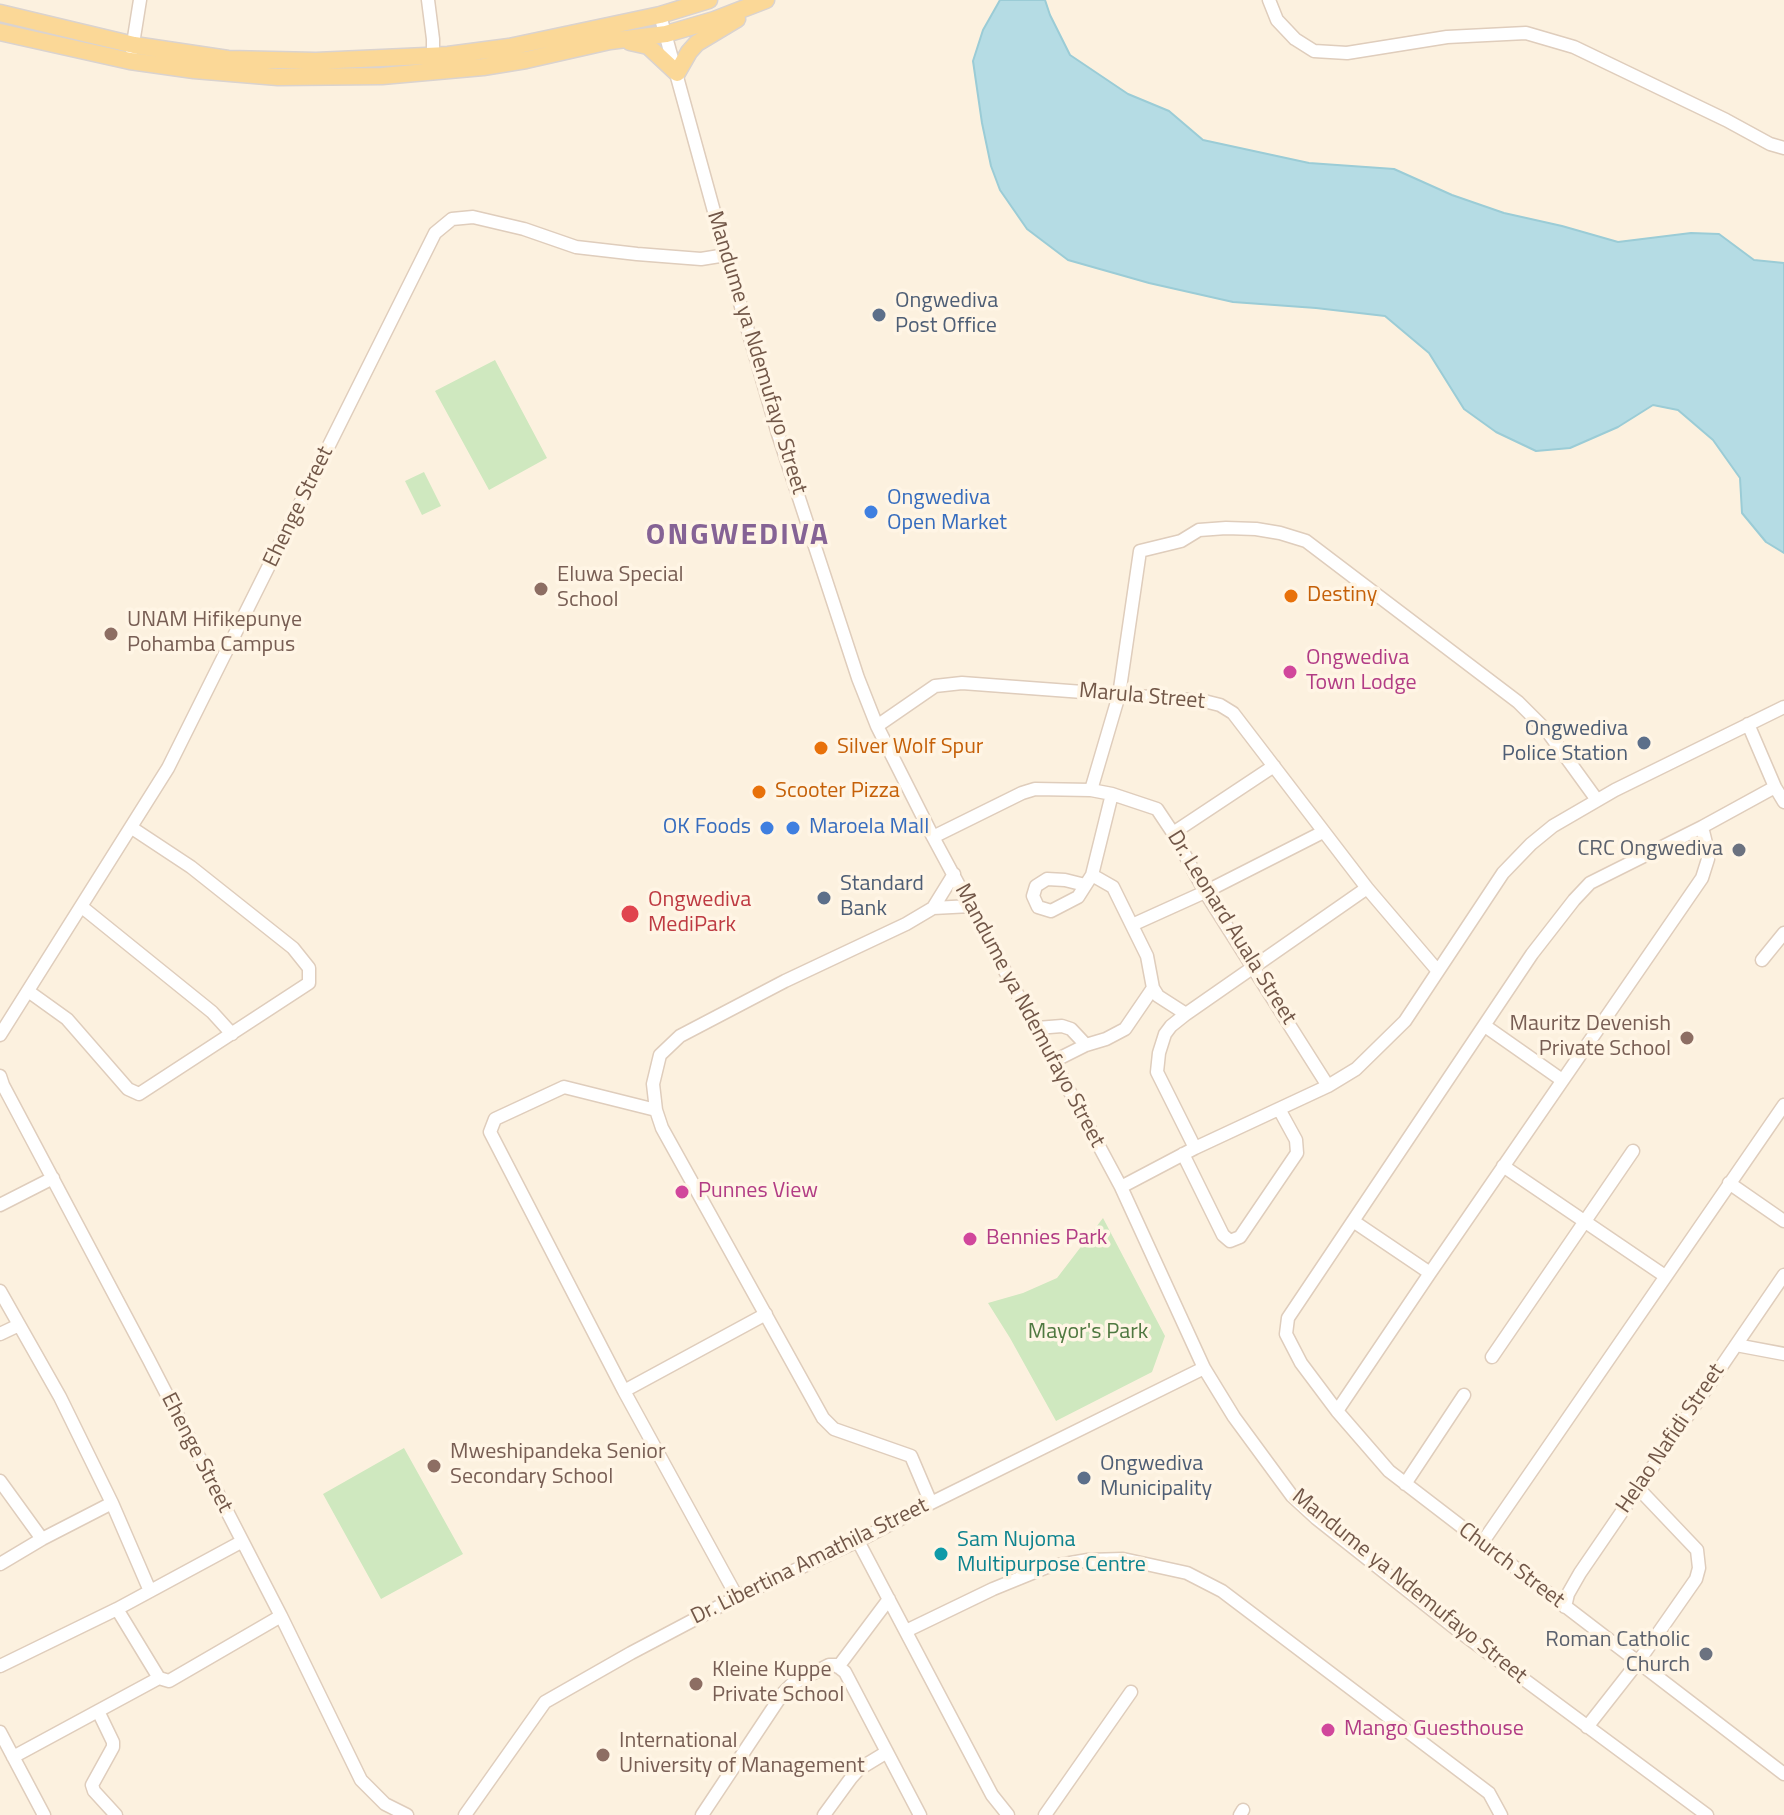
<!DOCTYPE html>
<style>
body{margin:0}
canvas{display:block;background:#fcf1df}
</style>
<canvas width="1784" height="1815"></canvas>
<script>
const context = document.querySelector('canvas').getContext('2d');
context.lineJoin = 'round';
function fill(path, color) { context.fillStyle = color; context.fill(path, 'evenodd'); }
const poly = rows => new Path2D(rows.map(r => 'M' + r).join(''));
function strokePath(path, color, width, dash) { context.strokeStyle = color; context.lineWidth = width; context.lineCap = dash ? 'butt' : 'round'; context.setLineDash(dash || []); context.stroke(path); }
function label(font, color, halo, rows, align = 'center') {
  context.font = font + ' "Titillium Web",sans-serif'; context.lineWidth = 7; context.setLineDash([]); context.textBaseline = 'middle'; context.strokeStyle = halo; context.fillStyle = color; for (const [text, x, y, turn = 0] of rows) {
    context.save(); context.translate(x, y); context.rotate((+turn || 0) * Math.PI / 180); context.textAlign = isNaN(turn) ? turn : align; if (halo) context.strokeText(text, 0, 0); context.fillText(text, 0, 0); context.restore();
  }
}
const green = poly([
 [495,360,547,458,489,490,435,391],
 [424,472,441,506,422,515,405,481],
 [1103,1218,1165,1336,1152,1372,1056,1421,1010,1338,988,1303,1023,1293,1057,1278],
 [404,1448,463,1554,381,1599,323,1494]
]);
const water = poly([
 [1000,0,1045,0,1050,15,1070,55,1128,94,1169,111,1203,140,1309,163,1394,169,1452,195,1504,213,1562,226,1618,242,1691,233,1719,234,1754,260,1784,263,1784,553,1766,542,1742,513,1740,478,1713,440,1678,410,1653,405,1618,427,1570,448,1536,451,1496,432,1464,409,1429,353,1385,316,1316,308,1233,302,1149,283,1068,260,1027,229,1000,190,991,166,982,123,973,61,983,30,1000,0]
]);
const minor = poly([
 [428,0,433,39,433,56],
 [1269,0,1277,20,1295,39,1314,51,1347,53,1447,37,1526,33,1574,47,1726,120,1770,144,1784,148],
 [660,15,726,255,778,434,858,678,877,726,933,837,1121,1187,1204,1368,1234,1417,1292,1496,1316,1518,1460,1632,1707,1815],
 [132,50,140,0],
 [1748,724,1775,787,1784,802],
 [877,726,935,686,962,683,1204,701,1220,705,1233,713,1367,888,1437,970],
 [1775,787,1702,827,1590,883,1574,900,1532,954,1288,1318,1286,1334,1301,1363,1337,1411,1389,1471,1784,1774],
 [1091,790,1119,695,1140,551,1181,541,1199,530,1226,528,1256,529,1280,533,1306,541,1518,702,1547,731,1597,800],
 [1173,833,1274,766],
 [933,837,1022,793,1035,789,1091,790,1112,794,1157,809,1173,833,1205,892,1328,1086],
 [1092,875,1113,887,1147,956,1153,988,1158,996,1186,1014],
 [1085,885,1065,880,1047,879,1036,886,1033,896,1038,907,1051,911,1078,897,1092,875,1112,794],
 [82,907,212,1012,232,1034],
 [933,908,954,874],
 [1132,925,1205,892,1323,832],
 [1762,960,1784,933],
 [28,991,67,1019,128,1089,139,1094,309,983,309,968,293,948,191,867,132,828],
 [1485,1026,1562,1080],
 [1037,1028,1062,1026,1071,1029,1086,1045],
 [0,1035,168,768,435,233,452,219,473,217,524,229,576,247,637,254,701,259,726,255],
 [1054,1061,1086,1045,1106,1039,1125,1029,1153,988],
 [0,1076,3,1085,149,1360,281,1616,361,1780,385,1804,407,1815],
 [656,1110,564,1087,495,1119,490,1132,624,1391,737,1597],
 [1195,1148,1157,1072,1159,1053,1165,1034,1171,1026,1186,1014,1367,888],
 [1183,1154,1223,1235,1230,1241,1240,1237,1297,1153,1296,1140,1279,1109],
 [1503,1166,1665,1276],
 [1729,1183,1784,1221],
 [1121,1187,1195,1148,1328,1086,1356,1069,1405,1021,1503,873,1531,844,1553,826,1615,790,1784,707],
 [0,1205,53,1178],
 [1353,1221,1430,1273],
 [0,1291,60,1397,112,1503,150,1591],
 [0,1334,19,1325],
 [1736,1345,1784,1354],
 [1492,1357,1633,1151],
 [624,1391,766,1314],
 [1337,1411,1430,1273,1702,878,1708,859,1707,847,1702,827],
 [0,1481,42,1539,112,1503],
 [1405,1484,1464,1395],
 [931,1503,911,1456,834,1429,823,1418,662,1128,656,1110,653,1084,660,1055,680,1036,785,981,906,924,933,908,971,906],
 [858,1541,992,1795,1008,1815],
 [1482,1543,1784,1105],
 [0,1564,42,1539],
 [1565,1607,1568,1594,1580,1573,1784,1275],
 [117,1609,159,1678],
 [906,1631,993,1589,1047,1567,1088,1560,1123,1559,1187,1573,1222,1591,1489,1793,1501,1815],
 [0,1666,117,1609,241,1542],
 [838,1667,889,1599],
 [98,1711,113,1742,113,1747,92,1785,94,1791,116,1815],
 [1587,1727,1638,1662,1696,1579,1699,1568,1697,1550,1638,1488],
 [0,1732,44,1815],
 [13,1757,159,1678,169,1681,281,1616],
 [465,1815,545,1702,631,1653,737,1597,858,1541,931,1503,1204,1368],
 [702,1815,783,1693,792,1684,829,1665,836,1665,845,1672,920,1815],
 [824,1815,851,1778,859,1769,887,1752],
 [1045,1815,1131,1692],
 [1240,1815,1243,1810]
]);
const major = poly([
 [0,13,134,45,228,59,316,61,448,55,509,47,660,15,709,0],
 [0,32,130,61,194,70,278,77,382,76,483,67,526,60,610,41,666,34,714,20,766,0],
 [630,42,648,46,677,73,689,52,697,43,737,19]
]);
const markers = [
 [879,315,8,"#5c6f8a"],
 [871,512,8,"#3f7fe0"],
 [541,589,8,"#8d6e63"],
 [1291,596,8,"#e8710a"],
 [111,634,8,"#8d6e63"],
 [1290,672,8,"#d1479c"],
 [1644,743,8,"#5c6f8a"],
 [821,748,8,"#e8710a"],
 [759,792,8,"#e8710a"],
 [767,828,8,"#3f7fe0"],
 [793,828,8,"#3f7fe0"],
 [1739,850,8,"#6b7280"],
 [824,898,8,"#5c6f8a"],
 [630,914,10,"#e0444e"],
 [1687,1038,8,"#8d6e63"],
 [682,1192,8,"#d1479c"],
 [970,1239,8,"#d1479c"],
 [434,1466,8,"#8d6e63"],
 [1084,1478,8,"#5c6f8a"],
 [941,1554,8,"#0f9aa8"],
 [1706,1654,8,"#6b7280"],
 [696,1684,8,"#8d6e63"],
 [1328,1730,8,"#d1479c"],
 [603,1755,8,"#8d6e63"]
];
const serviceNames = [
 ["Ongwediva",895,302],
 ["Post Office",895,327],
 ["Ongwediva",1628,730,"right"],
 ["Police Station",1628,755,"right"],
 ["Standard",840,885],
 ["Bank",840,910],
 ["Ongwediva",1100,1465],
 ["Municipality",1100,1490]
];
const streetNames = [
 ["Mandume ya Ndemufayo Street",756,353,73],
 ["Ehenge Street",299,507,-64],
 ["Marula Street",1142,697,5],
 ["Dr. Leonard Auala Street",1231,928,58],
 ["Mandume ya Ndemufayo Street",1029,1016,62],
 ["Helao Nafidi Street",1671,1439,-56],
 ["Ehenge Street",196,1453,63],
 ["Dr. Libertina Amathila Street",810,1562,-26],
 ["Church Street",1511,1566,37],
 ["Mandume ya Ndemufayo Street",1409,1587,39]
];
const shopNames = [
 ["Ongwediva",887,499],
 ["Open Market",887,524],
 ["OK Foods",751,828,"right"],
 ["Maroela Mall",809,828]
];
const educationNames = [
 ["Eluwa Special",557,576],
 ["School",557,601],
 ["UNAM Hifikepunye",127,621],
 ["Pohamba Campus",127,646],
 ["Mauritz Devenish",1671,1025,"right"],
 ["Private School",1671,1050,"right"],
 ["Mweshipandeka Senior",450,1453],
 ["Secondary School",450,1478],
 ["Kleine Kuppe",712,1671],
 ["Private School",712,1696],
 ["International",619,1742],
 ["University of Management",619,1767]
];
const foodNames = [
 ["Destiny",1307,596],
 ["Silver Wolf Spur",837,748],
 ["Scooter Pizza",775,792]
];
const hotelNames = [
 ["Ongwediva",1306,659],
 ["Town Lodge",1306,684],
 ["Punnes View",698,1192],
 ["Bennies Park",986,1239],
 ["Mango Guesthouse",1344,1730]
];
const worshipNames = [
 ["CRC Ongwediva",1723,850],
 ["Roman Catholic",1690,1641],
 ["Church",1690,1666]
];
const healthNames = [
 ["Ongwediva",648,901],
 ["MediPark",648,926]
];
const parkNames = [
 ["Mayor's Park",1088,1333]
];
const cultureNames = [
 ["Sam Nujoma",957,1541],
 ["Multipurpose Centre",957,1566]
];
const districtNames = [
 ["ONGWEDIVA",738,537]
];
fill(green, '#cfe8bf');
fill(water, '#b5dce4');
strokePath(water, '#9bccd6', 2);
strokePath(minor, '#dfcdbc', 15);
strokePath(major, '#dad3cf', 19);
strokePath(minor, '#fff', 12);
strokePath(major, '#fbd897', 16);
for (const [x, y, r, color] of markers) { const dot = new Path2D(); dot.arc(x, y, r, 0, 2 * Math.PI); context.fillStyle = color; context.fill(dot); strokePath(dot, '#fff5e5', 3); }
label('22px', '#4e5e75', '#fff5e5', serviceNames, 'left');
label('22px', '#725748', '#fff5e5', streetNames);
label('22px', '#366cbe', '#fff5e5', shopNames, 'left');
label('22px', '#785e54', '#fff5e5', educationNames, 'left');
label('22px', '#c56008', '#fff5e5', foodNames, 'left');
label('22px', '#b23c85', '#fff5e5', hotelNames, 'left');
label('22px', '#5b616d', '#fff5e5', worshipNames, 'right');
label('22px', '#be3a42', '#fff5e5', healthNames, 'left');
label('22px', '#4f7840', '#fff5e5', parkNames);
label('22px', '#0d838f', '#fff5e5', cultureNames, 'left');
context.letterSpacing = '2px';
label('bold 30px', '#856395', '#fff5e5', districtNames);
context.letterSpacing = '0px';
</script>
